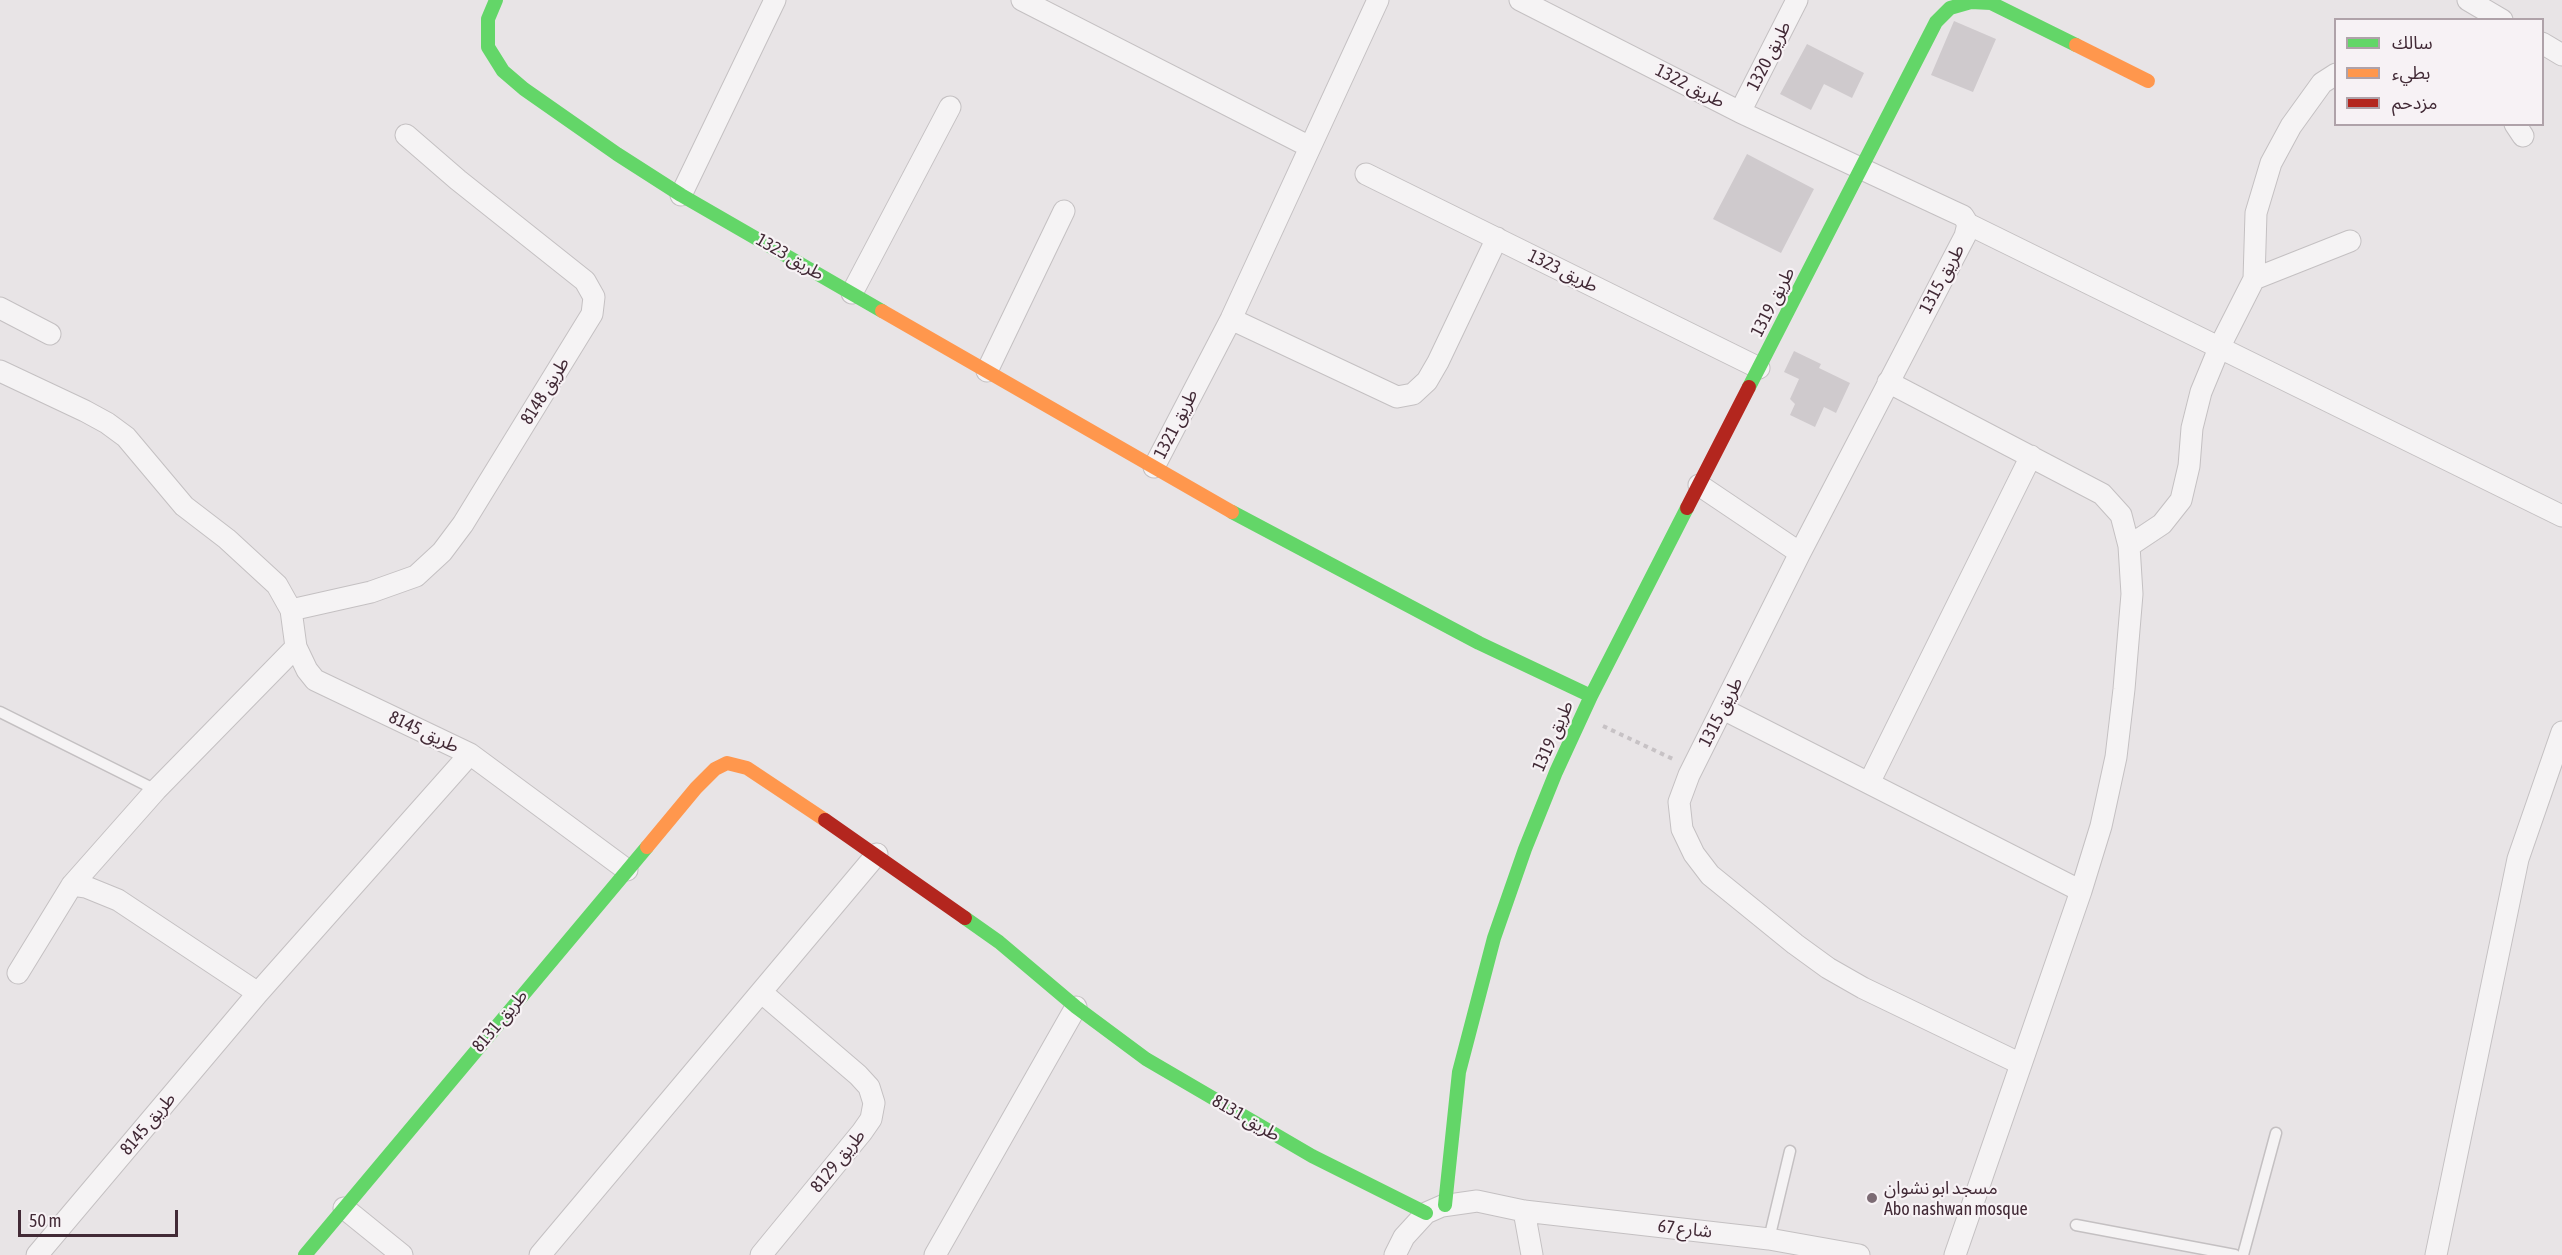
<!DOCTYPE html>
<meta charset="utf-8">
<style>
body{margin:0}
#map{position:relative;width:2562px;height:1255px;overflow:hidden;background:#e8e4e6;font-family:"Asap Condensed","Noto Sans Arabic",sans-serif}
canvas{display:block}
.legend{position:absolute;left:2334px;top:18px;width:210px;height:108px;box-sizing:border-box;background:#f7f2f5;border:2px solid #afa2a9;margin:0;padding:8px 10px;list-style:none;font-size:18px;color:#422a36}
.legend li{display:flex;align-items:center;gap:12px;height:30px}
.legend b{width:30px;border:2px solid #afa2a9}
.scale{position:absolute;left:18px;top:1210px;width:160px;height:27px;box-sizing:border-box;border:3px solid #422a36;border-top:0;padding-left:8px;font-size:18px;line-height:21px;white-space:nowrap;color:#422a36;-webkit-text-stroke:4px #f7f2f5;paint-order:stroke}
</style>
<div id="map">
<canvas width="2562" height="1255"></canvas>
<ul class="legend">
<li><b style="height:8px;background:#63d668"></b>سالك</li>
<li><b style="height:8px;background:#ff974d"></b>بطيء</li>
<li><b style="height:8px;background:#b3261e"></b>مزدحم</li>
</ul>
<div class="scale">50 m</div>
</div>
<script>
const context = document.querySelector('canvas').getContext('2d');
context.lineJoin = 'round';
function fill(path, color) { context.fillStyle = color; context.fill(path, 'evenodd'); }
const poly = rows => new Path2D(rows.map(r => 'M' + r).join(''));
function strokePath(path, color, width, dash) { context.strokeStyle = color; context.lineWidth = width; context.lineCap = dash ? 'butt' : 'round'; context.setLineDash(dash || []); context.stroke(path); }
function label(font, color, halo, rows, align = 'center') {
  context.font = font + ' "Asap Condensed","Noto Sans Arabic",sans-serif'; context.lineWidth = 4.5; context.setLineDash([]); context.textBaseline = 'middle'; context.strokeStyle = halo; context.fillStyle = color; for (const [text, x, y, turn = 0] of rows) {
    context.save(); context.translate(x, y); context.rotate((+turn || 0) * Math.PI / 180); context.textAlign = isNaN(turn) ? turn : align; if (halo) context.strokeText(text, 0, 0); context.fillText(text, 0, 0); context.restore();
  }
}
const building = poly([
 [1954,21,1996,39,1973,92,1931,75],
 [1807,44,1864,73,1852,98,1824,84,1811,110,1780,94],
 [1747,154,1814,189,1781,253,1713,219],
 [1794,351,1821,364,1819,368,1850,383,1836,413,1824,407,1815,427,1790,415,1795,404,1790,399,1799,379,1784,372]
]);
const path = poly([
 [1603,726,1675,760]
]);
const lane = poly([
 [0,712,156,790],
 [2076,1225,2235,1255],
 [1769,1239,1790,1151],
 [2243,1255,2276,1133]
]);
const street = poly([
 [1022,0,1310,147],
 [1520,0,1740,112,1952,211,1963,216,1968,224,2562,516],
 [2468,0,2502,20],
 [2542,43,2562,55],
 [1740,112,1797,0],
 [2515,124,2523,136],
 [1366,174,1759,368],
 [681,195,775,0],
 [1968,224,1965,236,1800,553,1689,775,1679,802,1682,829,1694,854,1710,875,1795,944,1828,968,1863,988,2021,1064],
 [2254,279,2350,241],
 [852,293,950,107],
 [0,308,50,334],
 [1231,319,1397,397,1413,394,1427,381,1438,362,1497,238],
 [0,371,85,411,107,423,126,437,184,506,227,539,277,585,291,610,296,647,307,670,315,680,470,754,627,870],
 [987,371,1064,211],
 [1888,382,2102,494,2121,515,2129,546,2132,594,2124,689,2116,757,2101,826,2081,891,1955,1255],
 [1154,467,1231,319,1378,0],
 [1699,485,1800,553],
 [2129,546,2162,524,2181,500,2189,466,2192,428,2201,392,2220,346,2254,279,2256,213,2271,163,2291,126,2322,83,2336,74],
 [291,610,371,592,416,576,442,552,463,524,592,314,594,297,585,281,458,180,406,135],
 [1723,709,2081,891],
 [1869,783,2031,456],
 [72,885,86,887,118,900,258,993],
 [18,973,72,885,156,790,296,647],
 [344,1208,402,1255],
 [1524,1211,1532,1255],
 [37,1255,258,993,470,754],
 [540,1255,877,854],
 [761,1255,862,1132,871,1119,874,1103,869,1087,858,1075,761,992],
 [935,1255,1076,1007],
 [1395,1255,1404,1237,1426,1213,1442,1206,1477,1201,1524,1211,1769,1239,1859,1255],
 [2436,1255,2518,859,2562,732]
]);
const fast = poly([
 [496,0,488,19,488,47,503,71,524,89,617,154,681,195,882,311],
 [1749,387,1936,22,1950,8,1971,2,1991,3,2076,45],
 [1232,512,1479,643,1591,696],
 [965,918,999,942,1076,1007,1146,1059,1312,1156,1426,1213],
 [1445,1205,1459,1072,1494,938,1525,849,1556,772,1591,696,1687,508],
 [305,1255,647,847]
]);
const slow = poly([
 [2076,45,2148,81],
 [882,311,1232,512],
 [647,847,696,788,715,769,727,763,747,768,825,820]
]);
const jam = poly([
 [1687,508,1749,387],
 [825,820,965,918]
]);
const markers = [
 [1872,1198,6,"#7c6b74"]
];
const streetNames = [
 ["طريق 1320",1769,56,-63],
 ["طريق 1322",1690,86,27],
 ["طريق 1323",790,257,30],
 ["طريق 1323",1563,271,26],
 ["طريق 1315",1942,279,-62],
 ["طريق 1319",1773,302,-63],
 ["طريق 8148",545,391,-58],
 ["طريق 1321",1176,424,-63],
 ["طريق 1315",1721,712,-63],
 ["طريق 8145",424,732,25],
 ["طريق 1319",1553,736,-66],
 ["طريق 8131",500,1021,-50],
 ["طريق 8131",1246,1118,30],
 ["طريق 8145",148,1124,-50],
 ["طريق 8129",838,1161,-51],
 ["شارع 67",1685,1229,6]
];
const poiNames = [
 ["مسجد ابو نشوان",1884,1188],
 ["Abo nashwan mosque",1884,1209]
];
fill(building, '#cfcacd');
strokePath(lane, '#c4c0c2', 13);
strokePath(street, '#c4c0c2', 23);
strokePath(path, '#c7c2c5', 4, [4.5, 4.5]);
strokePath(lane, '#f5f3f4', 10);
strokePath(street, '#f5f3f4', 21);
strokePath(fast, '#63d668', 14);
strokePath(slow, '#ff974d', 14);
strokePath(jam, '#b3261e', 14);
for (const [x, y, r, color] of markers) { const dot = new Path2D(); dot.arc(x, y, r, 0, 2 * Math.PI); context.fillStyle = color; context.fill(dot); strokePath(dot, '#f7f2f5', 2); }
label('18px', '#422a36', '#f7f2f5', streetNames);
label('18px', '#422a36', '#f7f2f5', poiNames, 'left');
</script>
